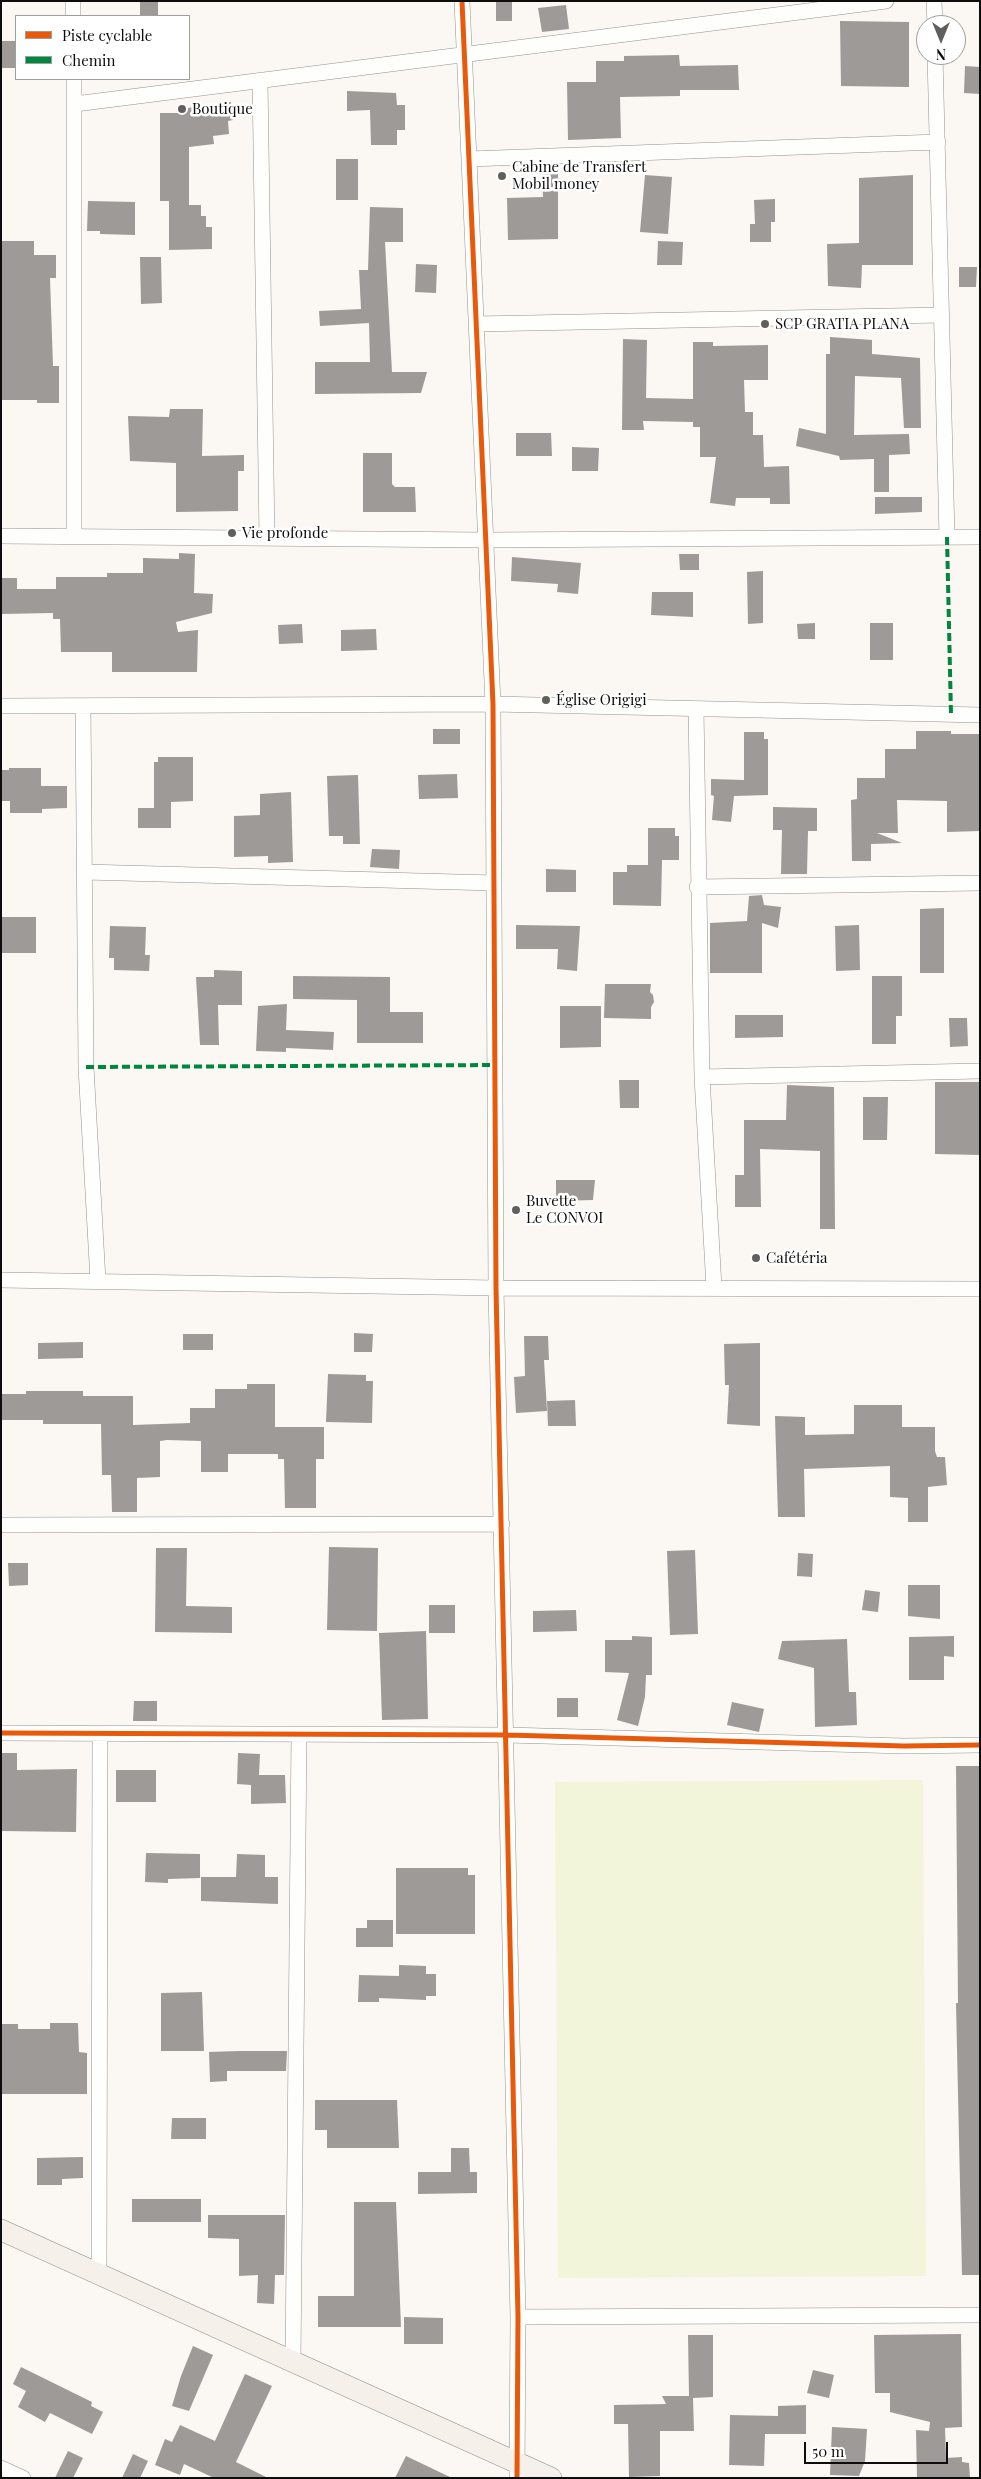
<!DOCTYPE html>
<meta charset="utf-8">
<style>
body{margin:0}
#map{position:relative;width:981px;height:2479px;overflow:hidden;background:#fbf7f2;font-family:"Playfair Display",serif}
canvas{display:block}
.frame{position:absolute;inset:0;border:2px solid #0d0d0d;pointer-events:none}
.legend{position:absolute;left:15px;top:15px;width:175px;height:65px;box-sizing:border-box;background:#fff;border:1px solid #9e9e9e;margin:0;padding:6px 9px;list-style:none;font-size:15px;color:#0d0d0d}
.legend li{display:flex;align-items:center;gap:10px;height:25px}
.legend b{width:25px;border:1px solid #9e9e9e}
.north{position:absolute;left:916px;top:15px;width:50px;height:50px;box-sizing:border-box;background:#fff;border:1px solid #9e9e9e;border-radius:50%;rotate:180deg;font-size:14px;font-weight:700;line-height:20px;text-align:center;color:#0d0d0d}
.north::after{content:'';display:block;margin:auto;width:18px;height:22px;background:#605f5d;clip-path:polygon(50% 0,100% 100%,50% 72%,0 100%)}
.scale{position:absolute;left:804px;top:2442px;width:144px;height:22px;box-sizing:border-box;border:2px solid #0d0d0d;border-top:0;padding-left:6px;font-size:15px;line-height:18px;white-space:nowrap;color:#0d0d0d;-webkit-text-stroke:4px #fff;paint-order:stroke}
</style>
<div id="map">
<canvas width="981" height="2479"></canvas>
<div class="frame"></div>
<ul class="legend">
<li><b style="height:6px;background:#e8590c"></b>Piste cyclable</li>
<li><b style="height:6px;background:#00873e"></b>Chemin</li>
</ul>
<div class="north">N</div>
<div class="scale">50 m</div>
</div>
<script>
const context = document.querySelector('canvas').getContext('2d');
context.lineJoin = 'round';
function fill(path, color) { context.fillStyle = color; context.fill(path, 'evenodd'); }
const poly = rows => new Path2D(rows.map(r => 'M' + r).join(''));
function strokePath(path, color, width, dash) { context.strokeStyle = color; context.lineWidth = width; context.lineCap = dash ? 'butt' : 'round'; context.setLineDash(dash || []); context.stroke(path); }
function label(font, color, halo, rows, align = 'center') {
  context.font = font + ' "Playfair Display",serif'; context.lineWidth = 5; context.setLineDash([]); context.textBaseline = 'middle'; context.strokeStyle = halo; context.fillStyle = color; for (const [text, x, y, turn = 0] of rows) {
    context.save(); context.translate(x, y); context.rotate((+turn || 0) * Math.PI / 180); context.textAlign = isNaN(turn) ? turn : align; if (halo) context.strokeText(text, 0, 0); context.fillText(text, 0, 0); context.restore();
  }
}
const pitch = poly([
 [923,1780,926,2276,558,2278,555,1782]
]);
const building = poly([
 [140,1,158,1,158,16,140,16],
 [496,1,512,1,512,21,496,21],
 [566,5,569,29,542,32,538,8],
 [840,21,909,22,909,87,841,86],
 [1,41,16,41,16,68,1,68],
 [679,55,680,66,738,65,739,90,680,90,680,96,620,97,621,138,568,140,567,82,596,82,596,61,624,61,624,56],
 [965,66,980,67,980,94,964,93],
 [347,91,396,93,397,105,405,105,405,130,397,130,397,145,371,145,370,110,347,111],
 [231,102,233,120,228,121,229,134,213,136,214,144,189,147,189,205,201,205,201,216,206,216,206,227,212,227,212,249,169,250,169,201,160,201,160,113,180,113,180,109],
 [336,159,358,159,358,200,336,200],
 [542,174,558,174,558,239,508,240,507,198,543,197],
 [645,175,672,177,668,234,640,232],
 [913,175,913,265,862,265,861,288,828,286,827,244,859,243,859,178],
 [775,199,775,222,771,222,771,242,750,242,750,224,755,224,754,200],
 [88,201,135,202,135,235,100,234,100,231,87,231],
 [370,207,403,208,403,242,385,242,392,372,427,372,421,393,315,394,315,362,370,362,369,323,320,326,319,311,361,309,359,270,368,270],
 [1,241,34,241,34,255,56,255,56,278,50,278,53,366,59,366,59,403,37,403,37,400,1,400],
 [658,241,683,242,682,265,657,265],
 [140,257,161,257,162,303,141,304],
 [416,264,437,265,436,293,415,292],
 [959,267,977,267,976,287,959,287],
 [830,337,872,340,872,354,920,358,921,428,904,428,901,378,855,376,854,435,909,434,910,454,889,455,889,492,874,492,874,459,840,460,839,456,796,446,799,428,826,434,826,354,830,354],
 [623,339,647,340,646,398,693,399,693,342,713,342,713,346,768,345,768,380,744,380,745,412,753,412,753,435,763,435,764,467,789,466,790,504,770,504,770,498,736,498,735,506,710,503,716,457,700,457,700,427,693,427,693,422,643,421,644,430,622,430],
 [170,409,203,409,202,456,244,455,244,471,238,471,238,511,176,512,176,463,130,461,128,416,169,417],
 [516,433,551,433,552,456,516,456],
 [572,447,599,448,598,471,572,471],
 [363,453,392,453,392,484,395,487,415,487,416,512,363,512],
 [875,497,922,497,922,512,875,514],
 [179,553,195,554,194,593,213,594,212,613,176,622,178,632,198,630,197,672,112,672,112,652,61,652,60,619,53,619,53,613,1,614,1,578,17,578,17,589,56,589,56,577,107,577,107,573,143,573,143,558,179,559],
 [679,554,699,554,699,570,680,570],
 [512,557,581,563,578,594,557,592,558,584,511,581],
 [763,571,763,623,748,624,747,572],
 [652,592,693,592,693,617,651,615],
 [815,623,815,639,798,639,797,624],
 [870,623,893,623,893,660,870,660],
 [302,624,303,643,279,644,278,625],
 [376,629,377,650,341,651,341,630],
 [433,729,460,729,460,744,433,744],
 [916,731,951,731,951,734,980,734,980,831,947,832,947,801,897,800,898,833,877,833,902,843,871,844,871,861,852,861,851,800,857,799,857,778,885,778,885,749,916,749],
 [744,732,764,732,764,739,768,739,768,795,734,796,731,822,712,820,714,796,711,795,711,779,744,780],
 [158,757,193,757,193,801,171,802,171,828,138,828,138,808,154,808,154,762,158,762],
 [9,768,41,768,41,786,67,786,67,808,42,809,42,813,10,813,10,801,1,801,1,770,9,770],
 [457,774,458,798,419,799,418,775],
 [358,775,360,844,343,844,343,836,329,836,327,776],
 [291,792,293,862,268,863,268,856,234,857,234,816,260,815,260,794],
 [773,807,817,808,817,831,808,831,807,874,781,874,782,830,773,830],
 [648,828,675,828,675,836,679,836,679,860,662,860,661,906,613,905,613,872,627,872,627,865,648,865],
 [372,849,400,850,399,869,370,867],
 [546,869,576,870,576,892,546,892],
 [762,895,764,905,781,907,778,928,762,923,762,973,710,973,710,923,747,921,749,896],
 [944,908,944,973,920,973,920,909],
 [1,917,36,917,36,953,1,953],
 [516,925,580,926,577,971,557,969,558,949,516,949],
 [859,925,860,970,836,971,835,926],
 [110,926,146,927,145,955,150,955,149,971,114,970,114,958,109,958],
 [214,970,242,971,242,1005,218,1005,219,1045,200,1045,196,977,214,977],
 [293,976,390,977,390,1012,423,1012,423,1043,357,1043,357,1000,293,999],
 [872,976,902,976,902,1016,896,1016,896,1044,872,1044],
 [605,984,651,984,650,992,653,995,654,1002,651,1007,651,1019,604,1018],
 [287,1004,286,1030,334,1032,333,1050,286,1048,286,1052,256,1051,258,1006],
 [560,1006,601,1006,601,1047,560,1048],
 [735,1015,783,1015,783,1037,735,1038],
 [949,1018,967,1018,968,1046,950,1047],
 [619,1080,639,1080,639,1108,620,1108],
 [935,1082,980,1082,980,1155,935,1154],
 [787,1085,834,1087,835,1229,820,1229,820,1151,760,1149,761,1207,735,1207,735,1175,744,1175,744,1120,786,1120],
 [863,1097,888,1097,887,1140,863,1140],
 [556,1180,595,1180,593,1200,556,1201],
 [354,1333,373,1334,372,1352,354,1352],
 [183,1334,213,1334,213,1350,183,1350],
 [524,1336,548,1336,549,1360,544,1360,547,1411,516,1413,514,1377,525,1376],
 [83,1342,83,1358,38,1359,38,1343],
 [760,1343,760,1426,727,1424,729,1385,725,1385,724,1344],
 [328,1374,366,1375,366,1381,373,1381,372,1423,326,1422],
 [247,1384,275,1384,275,1427,324,1427,324,1459,316,1459,316,1508,285,1508,284,1459,278,1459,278,1454,228,1454,228,1472,201,1472,201,1441,167,1440,160,1441,160,1477,137,1478,137,1512,112,1512,111,1475,102,1475,101,1424,43,1424,43,1420,1,1420,1,1394,26,1394,26,1391,83,1391,83,1396,133,1396,133,1425,190,1423,190,1408,215,1408,215,1389,247,1389],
 [575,1400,576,1426,548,1426,547,1401],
 [854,1405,902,1405,902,1427,935,1427,935,1451,937,1457,945,1457,947,1485,928,1487,928,1522,908,1522,908,1498,890,1497,890,1466,804,1469,805,1517,778,1517,775,1416,805,1417,805,1435,854,1434],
 [329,1547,378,1548,377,1631,327,1630],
 [156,1548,187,1548,186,1606,232,1607,232,1633,155,1632],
 [695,1550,698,1634,670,1635,667,1551],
 [798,1553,813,1554,812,1577,797,1576],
 [8,1563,28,1563,28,1585,9,1586],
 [908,1585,940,1585,940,1619,908,1616],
 [865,1590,880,1592,878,1612,862,1610],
 [429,1605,455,1605,455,1633,429,1633],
 [576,1610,577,1631,533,1632,533,1611],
 [426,1631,428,1719,382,1720,379,1633],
 [632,1636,652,1637,652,1675,646,1675,645,1697,638,1726,617,1720,629,1673,605,1672,605,1640,632,1640],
 [954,1636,954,1657,944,1656,944,1680,909,1680,909,1637],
 [847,1639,849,1692,856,1692,857,1725,815,1727,814,1668,778,1659,782,1641],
 [557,1698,578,1698,578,1717,557,1717],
 [134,1701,157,1701,157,1721,133,1721],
 [732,1702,764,1709,759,1732,727,1725],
 [1,1753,17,1753,17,1770,77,1769,76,1832,1,1831],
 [238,1753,260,1754,259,1775,285,1775,286,1803,251,1804,251,1785,237,1784],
 [956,1766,980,1766,980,2275,962,2275,956,2003,958,2003],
 [116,1770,156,1770,156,1802,116,1802],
 [146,1853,200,1854,200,1878,168,1879,168,1883,145,1882],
 [237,1854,265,1855,265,1877,278,1877,278,1904,201,1901,201,1877,236,1877],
 [396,1868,468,1868,468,1875,475,1875,475,1934,396,1934],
 [367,1920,393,1920,393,1947,356,1947,356,1928,367,1928],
 [399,1965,426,1966,426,1974,436,1974,436,1996,426,1996,426,2000,379,1998,379,2002,358,2002,359,1975,399,1976],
 [202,1992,204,2051,161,2051,161,1993],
 [50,2023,78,2023,79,2052,87,2053,87,2094,1,2094,1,2024,18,2024,18,2029,50,2029],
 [239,2051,287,2051,286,2071,227,2071,227,2081,210,2082,209,2052],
 [315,2100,397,2100,399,2148,327,2148,327,2130,315,2130],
 [172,2118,206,2118,206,2139,171,2139],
 [451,2148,469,2148,470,2172,477,2172,477,2193,418,2194,418,2172,451,2172],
 [83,2157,83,2178,62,2179,62,2185,37,2185,37,2158],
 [132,2199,201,2199,201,2222,132,2222],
 [354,2202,396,2202,401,2327,318,2327,318,2296,354,2296],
 [208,2215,285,2215,284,2275,275,2275,274,2304,257,2303,258,2275,239,2276,239,2239,208,2238],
 [404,2317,443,2318,443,2344,404,2344],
 [961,2334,962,2427,945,2428,946,2458,962,2457,962,2462,969,2463,970,2478,917,2478,916,2430,929,2431,930,2422,890,2412,890,2393,875,2393,874,2335],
 [688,2335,713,2335,713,2397,693,2398,694,2431,660,2431,660,2476,629,2477,628,2424,614,2424,614,2405,666,2404,662,2396,689,2396],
 [193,2346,213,2355,189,2411,172,2406,181,2376],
 [21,2367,92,2402,91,2406,103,2412,92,2434,50,2413,45,2422,18,2407,26,2391,13,2384],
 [813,2370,834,2375,829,2398,807,2393],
 [245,2374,272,2386,236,2462,268,2478,214,2478,184,2464,180,2475,155,2465,165,2439,172,2442,180,2425,215,2441],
 [806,2405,806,2434,765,2434,764,2466,729,2465,730,2415,778,2416,778,2406],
 [832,2427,867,2429,865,2461,859,2476,830,2475],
 [68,2451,83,2458,73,2478,55,2478],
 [133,2454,148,2461,140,2478,122,2478],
 [406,2456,452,2478,395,2478]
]);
const street = poly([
 [73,1,73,16],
 [462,1,493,704,496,1288,518,2317,517,2478],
 [934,1,935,25],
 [935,55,947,537],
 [260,80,267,538],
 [75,104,886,1],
 [469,159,938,142],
 [476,324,942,315],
 [1,536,486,540,980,537],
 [74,536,74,79],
 [1,706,493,704,980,715],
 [83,706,86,1067,98,1281],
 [696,709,702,1077,714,1287],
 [85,872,494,883],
 [697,887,980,883],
 [702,1077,980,1071],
 [1,1280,496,1288,980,1289],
 [1,1525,502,1524],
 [1,1733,507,1735,904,1746,980,1745],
 [99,2274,100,1734],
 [518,2317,980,2315],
 [293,2361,299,1735],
 [1,2468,23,2478]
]);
const secondary = poly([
 [1,2230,551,2478]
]);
const quiet = poly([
 [947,537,951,715],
 [86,1067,496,1065]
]);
const cycleway = poly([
 [462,1,493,704,496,1288,518,2317,517,2478],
 [1,1733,507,1735,904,1746,980,1745]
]);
const markers = [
 [182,109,5,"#605f5d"],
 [502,176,5,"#605f5d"],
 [765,324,5,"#605f5d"],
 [232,533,5,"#605f5d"],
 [546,700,5,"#605f5d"],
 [516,1210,5,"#605f5d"],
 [756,1258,5,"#605f5d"]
];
const poiNames = [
 ["Boutique",192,109],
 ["Cabine de Transfert",512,167],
 ["Mobil money",512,184],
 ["SCP GRATIA PLANA",775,324],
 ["Vie profonde",242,533],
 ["Église Origigi",556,700],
 ["Buvette",526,1201],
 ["Le CONVOI",526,1218],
 ["Cafétéria",766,1258]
];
fill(pitch, '#f3f5da');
fill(building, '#9e9a98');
strokePath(street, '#949290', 16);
strokePath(secondary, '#8b8987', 22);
strokePath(street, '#fefefd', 15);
strokePath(secondary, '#f5f1ea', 21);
strokePath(quiet, '#00873e', 4, [8, 4]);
strokePath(cycleway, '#e8590c', 5);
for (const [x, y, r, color] of markers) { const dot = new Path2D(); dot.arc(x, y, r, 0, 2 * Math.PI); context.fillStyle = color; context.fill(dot); strokePath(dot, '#fff', 2); }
label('15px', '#0d0d0d', '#fff', poiNames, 'left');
</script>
